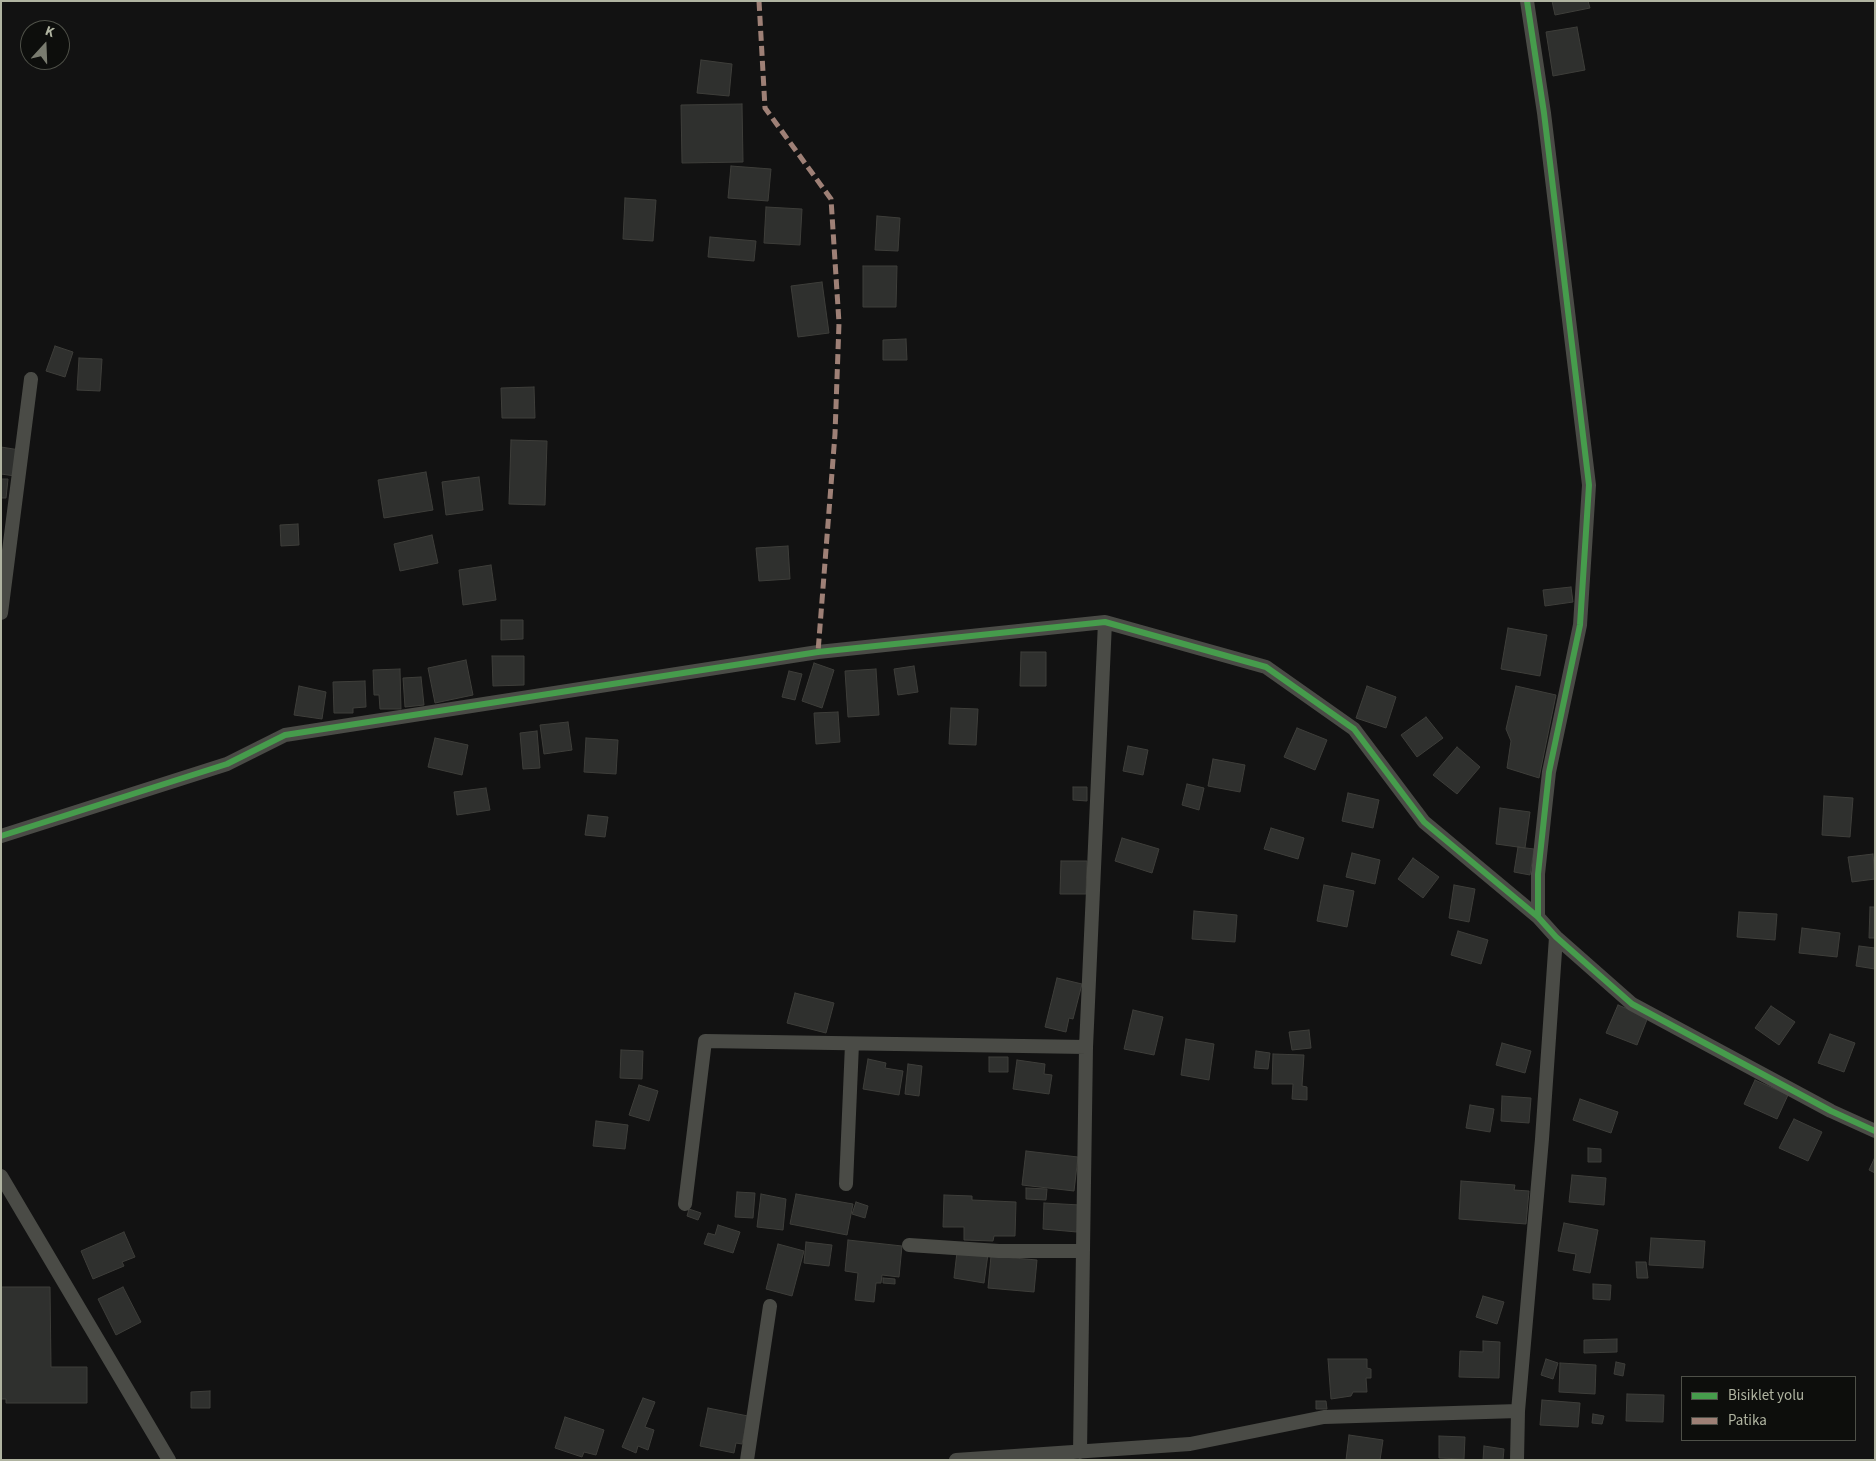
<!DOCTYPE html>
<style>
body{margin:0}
#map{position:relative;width:1876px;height:1461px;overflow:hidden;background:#121212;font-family:"Source Sans 3",sans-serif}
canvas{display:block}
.frame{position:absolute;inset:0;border:2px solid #b0b4a1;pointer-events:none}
.legend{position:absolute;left:1681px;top:1376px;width:175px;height:65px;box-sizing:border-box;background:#0d0e0c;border:1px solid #4e5048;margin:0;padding:6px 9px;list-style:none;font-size:15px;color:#b0b4a1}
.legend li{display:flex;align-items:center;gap:10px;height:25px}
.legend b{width:25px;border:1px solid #4e5048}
.north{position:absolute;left:20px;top:20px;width:50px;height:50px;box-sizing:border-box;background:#0d0e0c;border:1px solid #4e5048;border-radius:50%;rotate:20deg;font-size:14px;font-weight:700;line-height:20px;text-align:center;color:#b0b4a1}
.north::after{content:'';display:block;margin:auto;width:18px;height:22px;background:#797b6f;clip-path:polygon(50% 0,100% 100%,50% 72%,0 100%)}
</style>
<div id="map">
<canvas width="1876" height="1461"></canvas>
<div class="frame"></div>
<ul class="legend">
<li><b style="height:6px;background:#469c4c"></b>Bisiklet yolu</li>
<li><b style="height:6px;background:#9e8076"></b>Patika</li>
</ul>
<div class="north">K</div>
</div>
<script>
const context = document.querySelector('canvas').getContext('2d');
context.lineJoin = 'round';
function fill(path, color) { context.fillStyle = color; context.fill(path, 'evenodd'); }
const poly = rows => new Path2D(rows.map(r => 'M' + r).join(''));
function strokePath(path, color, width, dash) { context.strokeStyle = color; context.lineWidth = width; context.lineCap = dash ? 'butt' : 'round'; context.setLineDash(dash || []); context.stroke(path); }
const building = poly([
 [1552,1,1588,1,1590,8,1555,15,1552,1],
 [1577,27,1585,70,1553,76,1546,32,1577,27],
 [701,60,732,64,729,96,697,93,701,60],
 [742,104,743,162,682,163,681,105,742,104],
 [731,166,771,169,768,201,728,198,731,166],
 [625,198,656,200,653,241,623,239,625,198],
 [766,207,802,209,800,245,764,243,766,207],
 [877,216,900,218,898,251,875,250,877,216],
 [710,237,756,241,754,261,708,257,710,237],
 [863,266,897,266,896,307,863,307,863,266],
 [822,282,829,333,798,337,791,286,822,282],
 [906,339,907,360,883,360,883,340,906,339],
 [55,346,73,352,65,377,46,371,55,346],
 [79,358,102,359,100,391,77,390,79,358],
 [534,387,535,418,502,418,501,388,534,387],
 [511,440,547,441,545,505,509,504,511,440],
 [1,447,20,450,15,476,1,474,1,447],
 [426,472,433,510,384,518,378,480,426,472],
 [479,477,483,510,446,515,442,482,479,477],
 [1,479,8,479,6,498,1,498,1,479],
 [298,524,299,545,281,546,280,525,298,524],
 [432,535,438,563,400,571,394,544,432,535],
 [788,546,790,579,759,581,756,548,788,546],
 [491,565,496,600,463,605,459,570,491,565],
 [1571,587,1573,602,1545,606,1543,590,1571,587],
 [501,620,523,620,523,639,501,640,501,620],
 [1508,628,1547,635,1540,676,1501,669,1508,628],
 [1021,652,1046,652,1046,686,1020,686,1021,652],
 [492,656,524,656,524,685,493,686,492,656],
 [466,660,473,695,435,703,428,668,466,660],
 [814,663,834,670,822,708,802,701,814,663],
 [914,666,918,692,898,695,894,669,914,666],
 [400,669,401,709,380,709,379,695,374,695,373,670,400,669],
 [876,669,879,715,848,717,845,671,876,669],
 [789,671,802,674,795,700,782,697,789,671],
 [421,677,424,705,405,707,403,678,421,677],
 [365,681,366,707,353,708,353,713,334,713,333,682,365,681],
 [299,686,326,692,322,719,294,715,299,686],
 [1367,686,1396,697,1386,728,1356,718,1367,686],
 [1516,686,1556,695,1539,778,1507,768,1511,741,1506,729,1516,686],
 [951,708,978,709,976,745,949,744,951,708],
 [838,712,840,742,816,744,814,713,838,712],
 [1426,717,1443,738,1417,757,1401,735,1426,717],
 [568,722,572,750,544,754,540,725,568,722],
 [1297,728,1327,740,1315,770,1284,757,1297,728],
 [537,731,540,768,523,769,520,733,537,731],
 [435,738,468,745,462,775,428,767,435,738],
 [586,738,618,740,616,774,584,772,586,738],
 [1128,746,1148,750,1143,775,1123,771,1128,746],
 [1457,747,1480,767,1457,794,1433,775,1457,747],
 [1213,759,1245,765,1240,792,1208,786,1213,759],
 [1187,784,1204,788,1199,810,1182,805,1187,784],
 [1073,787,1087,787,1087,801,1073,800,1073,787],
 [486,788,490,810,457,815,454,792,486,788],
 [1348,793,1379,800,1373,828,1342,821,1348,793],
 [1824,796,1853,798,1850,837,1822,835,1824,796],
 [1500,808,1530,812,1525,848,1496,844,1500,808],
 [588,815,608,817,605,837,585,835,588,815],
 [1271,828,1304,838,1298,859,1264,849,1271,828],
 [1122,838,1159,849,1152,873,1115,861,1122,838],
 [1518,847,1534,849,1530,875,1514,872,1518,847],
 [1352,853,1380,860,1375,884,1346,877,1352,853],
 [1873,854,1875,879,1852,882,1848,857,1873,854],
 [1413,858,1439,877,1423,898,1398,879,1413,858],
 [1061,861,1087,861,1086,894,1060,894,1061,861],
 [1324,885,1354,891,1347,927,1317,921,1324,885],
 [1454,885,1475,889,1469,922,1449,918,1454,885],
 [1870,907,1875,907,1875,938,1869,938,1870,907],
 [1194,911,1237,915,1235,942,1192,939,1194,911],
 [1739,912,1777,914,1775,940,1737,937,1739,912],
 [1802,928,1840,933,1837,957,1799,953,1802,928],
 [1458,931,1488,940,1481,964,1451,955,1458,931],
 [1859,946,1875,948,1875,969,1856,966,1859,946],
 [1057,978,1082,984,1073,1019,1069,1018,1066,1032,1045,1027,1057,978],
 [795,993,834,1003,826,1033,787,1023,795,993],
 [1618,1005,1648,1017,1637,1045,1606,1033,1618,1005],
 [1771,1006,1795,1022,1779,1045,1755,1028,1771,1006],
 [1133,1010,1163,1017,1154,1055,1124,1049,1133,1010],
 [1309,1030,1311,1048,1292,1050,1289,1032,1309,1030],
 [1830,1034,1855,1043,1844,1072,1818,1063,1830,1034],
 [1186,1039,1214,1044,1209,1080,1181,1075,1186,1039],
 [1502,1043,1531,1051,1525,1073,1496,1065,1502,1043],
 [621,1050,643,1051,642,1079,620,1078,621,1050],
 [1256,1051,1270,1053,1268,1069,1254,1068,1256,1051],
 [1273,1054,1304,1055,1302,1086,1307,1087,1307,1100,1292,1099,1293,1084,1272,1084,1273,1054],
 [989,1057,1008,1057,1008,1072,989,1072,989,1057],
 [868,1059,886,1063,885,1068,903,1071,899,1095,863,1089,868,1059],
 [1017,1060,1045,1064,1044,1074,1052,1075,1049,1094,1013,1089,1017,1060],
 [908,1064,922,1066,919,1096,905,1094,908,1064],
 [1755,1080,1788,1095,1777,1119,1744,1104,1755,1080],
 [639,1085,658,1091,649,1121,629,1115,639,1085],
 [1502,1096,1531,1098,1529,1123,1501,1121,1502,1096],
 [1580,1099,1618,1112,1611,1133,1573,1120,1580,1099],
 [1470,1105,1494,1109,1490,1132,1466,1128,1470,1105],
 [1794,1119,1822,1132,1808,1161,1779,1148,1794,1119],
 [596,1121,628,1125,625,1149,593,1146,596,1121],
 [1588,1148,1601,1149,1601,1162,1588,1162,1588,1148],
 [1026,1151,1078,1157,1074,1191,1022,1185,1026,1151],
 [1875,1157,1875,1173,1869,1170,1875,1157],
 [1572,1175,1606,1178,1604,1205,1569,1202,1572,1175],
 [1461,1181,1515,1185,1514,1190,1529,1191,1526,1224,1459,1219,1461,1181],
 [1026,1188,1047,1189,1046,1200,1026,1199,1026,1188],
 [737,1192,755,1193,753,1218,735,1217,737,1192],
 [761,1194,786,1199,783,1230,757,1227,761,1194],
 [796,1194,853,1204,847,1235,790,1224,796,1194],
 [944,1195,972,1196,972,1200,1016,1202,1015,1236,994,1236,993,1241,964,1240,964,1227,943,1227,944,1195],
 [856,1202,868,1206,865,1218,852,1214,856,1202],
 [1044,1203,1080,1205,1077,1232,1043,1229,1044,1203],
 [689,1209,701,1213,698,1220,687,1216,689,1209],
 [1564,1223,1598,1230,1590,1273,1573,1270,1576,1254,1558,1251,1564,1223],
 [718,1225,740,1232,733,1253,704,1244,708,1233,715,1235,718,1225],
 [124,1232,135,1257,122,1262,124,1266,93,1279,81,1251,124,1232],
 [1651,1238,1705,1241,1703,1268,1649,1265,1651,1238],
 [848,1240,902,1246,899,1277,882,1275,881,1283,876,1283,874,1302,855,1300,858,1273,845,1271,848,1240],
 [806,1242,832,1245,829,1266,804,1263,806,1242],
 [778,1244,804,1251,792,1296,766,1289,778,1244],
 [957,1252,988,1254,984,1283,954,1278,957,1252],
 [991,1256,1037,1260,1034,1292,988,1288,991,1256],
 [1636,1262,1646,1262,1648,1278,1637,1278,1636,1262],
 [883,1278,895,1279,895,1284,883,1283,883,1278],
 [1593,1284,1611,1285,1610,1300,1593,1299,1593,1284],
 [1,1287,50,1287,51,1367,87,1367,87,1403,6,1403,6,1399,1,1399,1,1287],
 [123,1287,141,1322,116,1335,98,1299,123,1287],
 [1483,1296,1504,1302,1497,1324,1476,1317,1483,1296],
 [1617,1339,1617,1352,1584,1353,1584,1340,1617,1339],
 [1483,1341,1500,1342,1499,1378,1459,1377,1460,1351,1483,1352,1483,1341],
 [1328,1359,1367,1359,1367,1368,1371,1369,1371,1378,1366,1378,1367,1392,1353,1392,1351,1396,1331,1399,1328,1359],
 [1546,1359,1558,1363,1553,1379,1541,1375,1546,1359],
 [1616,1362,1625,1364,1623,1376,1614,1374,1616,1362],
 [1560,1363,1596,1365,1595,1394,1559,1392,1560,1363],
 [210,1391,210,1408,191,1408,191,1392,210,1391],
 [1627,1394,1664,1395,1663,1422,1626,1421,1627,1394],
 [643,1398,655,1402,645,1427,654,1430,648,1450,638,1446,636,1453,622,1447,643,1398],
 [1542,1400,1580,1403,1578,1427,1540,1425,1542,1400],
 [1316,1401,1326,1401,1327,1409,1316,1409,1316,1401],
 [708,1408,748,1416,742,1444,736,1443,734,1453,700,1446,708,1408],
 [1593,1414,1604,1416,1602,1424,1592,1423,1593,1414],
 [565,1417,604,1430,596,1455,584,1452,582,1457,555,1448,565,1417],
 [1349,1435,1383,1440,1380,1460,1346,1460,1349,1435],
 [1439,1436,1465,1437,1464,1459,1439,1458,1439,1436],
 [1484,1446,1504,1449,1503,1460,1483,1460,1484,1446]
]);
const street = poly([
 [1527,1,1544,113,1589,485,1580,625,1549,772,1538,874,1538,917],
 [1,613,31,379],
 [1,836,227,764,285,735,818,652,1105,622,1266,667,1354,729,1424,822,1538,917,1556,937,1632,1004,1831,1111,1875,1131],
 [1,1176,169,1460],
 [846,1184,852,1044],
 [685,1204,705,1041,1086,1047],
 [909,1245,999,1251,1083,1251],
 [1080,1452,1086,1047,1105,622],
 [747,1460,770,1306],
 [956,1460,1190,1444,1324,1417,1518,1411],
 [1517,1460,1518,1411,1542,1139,1556,937]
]);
const quiet = poly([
 [759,1,765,108,831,199,839,323,835,434,818,652]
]);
const cycleway = poly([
 [1527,1,1544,113,1589,485,1580,625,1549,772,1538,874,1538,917],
 [1,836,227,764,285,735,818,652,1105,622,1266,667,1354,729,1424,822,1538,917,1556,937,1632,1004,1831,1111,1875,1131]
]);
fill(building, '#2f302e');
strokePath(building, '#3e3e3a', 1);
strokePath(street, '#4a4b46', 14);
strokePath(quiet, '#9e8076', 5, [10, 5]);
strokePath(cycleway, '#469c4c', 6);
</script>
